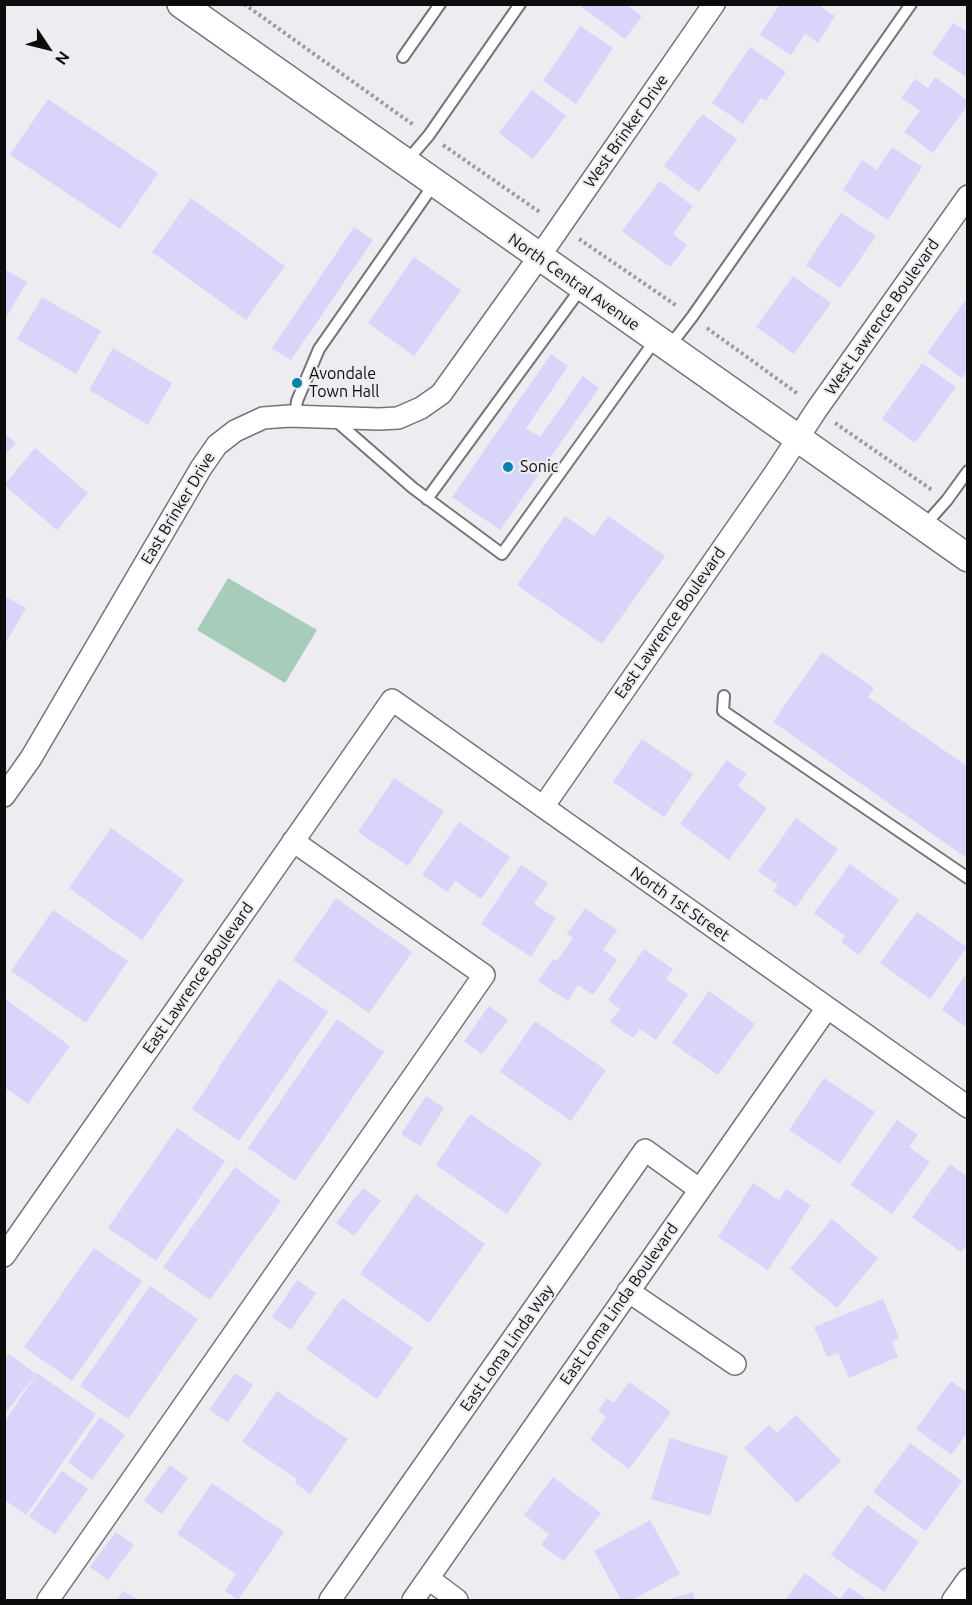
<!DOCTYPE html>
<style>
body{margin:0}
#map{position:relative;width:972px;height:1605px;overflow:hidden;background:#ededf1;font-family:Ubuntu,sans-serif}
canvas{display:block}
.frame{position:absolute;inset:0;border:6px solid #0c0c0d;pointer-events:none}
.north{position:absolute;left:18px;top:18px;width:60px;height:60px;-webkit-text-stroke:4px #ededf1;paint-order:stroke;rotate:125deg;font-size:16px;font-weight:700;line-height:24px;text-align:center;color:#0c0c0d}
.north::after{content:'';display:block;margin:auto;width:21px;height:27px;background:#0c0c0d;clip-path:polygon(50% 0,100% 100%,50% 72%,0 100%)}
</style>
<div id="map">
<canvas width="972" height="1605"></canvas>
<div class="frame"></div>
<div class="north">N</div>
</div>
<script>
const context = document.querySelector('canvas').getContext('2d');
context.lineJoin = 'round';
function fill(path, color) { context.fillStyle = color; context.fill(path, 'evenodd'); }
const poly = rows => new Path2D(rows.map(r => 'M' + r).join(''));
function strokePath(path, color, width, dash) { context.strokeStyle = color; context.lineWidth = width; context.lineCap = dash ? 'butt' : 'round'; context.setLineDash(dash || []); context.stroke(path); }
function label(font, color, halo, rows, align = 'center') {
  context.font = font + ' Ubuntu,sans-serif'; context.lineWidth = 4.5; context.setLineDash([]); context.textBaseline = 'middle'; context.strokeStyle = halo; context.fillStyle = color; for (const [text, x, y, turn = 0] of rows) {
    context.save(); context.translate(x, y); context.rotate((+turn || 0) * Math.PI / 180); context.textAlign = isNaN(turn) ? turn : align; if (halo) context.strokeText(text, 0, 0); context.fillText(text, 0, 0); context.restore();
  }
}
const green = poly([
 [228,578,317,630,285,683,197,630]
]);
const building = poly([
 [578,4,626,4,642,16,625,39],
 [780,4,823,4,821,7,835,16,818,43,805,34,791,55,760,35],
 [953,23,968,32,968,78,932,54],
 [580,26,613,48,576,104,543,81],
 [750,47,786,72,766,101,761,98,743,124,712,103],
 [935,77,968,101,968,105,933,153,904,132,920,111,901,98,915,79,928,88],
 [532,90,566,116,533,159,499,133],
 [48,99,158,173,120,229,10,155],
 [702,114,737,139,699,192,664,166],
 [892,147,922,167,888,220,843,190,862,160,877,170],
 [660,181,693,206,673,234,687,245,670,267,622,231],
 [191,198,285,266,246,320,152,252],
 [841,213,876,236,840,288,806,265],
 [354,227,373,240,291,360,272,348],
 [414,257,461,290,414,356,368,323],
 [4,269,27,282,4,321],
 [793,276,831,303,794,354,756,327],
 [42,297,101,331,76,374,17,339],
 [965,301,968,302,968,370,962,378,927,353],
 [113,348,172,383,148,425,89,390],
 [551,354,568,366,526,428,540,437,583,376,599,388,500,530,452,497],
 [922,363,956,387,915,443,882,419],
 [4,433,16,443,4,456],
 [35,448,88,493,57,530,4,485],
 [565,516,594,536,608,516,665,556,602,644,517,585],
 [4,596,26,608,4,646],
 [822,652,874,688,868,697,968,767,968,859,773,722],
 [642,739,693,774,664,817,613,782],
 [727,760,747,774,738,786,767,808,729,860,680,824],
 [394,778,444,811,408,866,358,832],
 [796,818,838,849,796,907,773,891,778,885,758,871],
 [459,822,510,857,481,899,455,881,448,892,422,875],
 [111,828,184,880,142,940,69,888],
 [850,864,899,900,859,955,841,942,845,936,814,913],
 [521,865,548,883,534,904,556,918,531,957,481,924],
 [336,898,412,952,369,1013,293,960],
 [585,908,617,930,603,950,617,960,593,995,578,985,568,1001,538,981,553,959,557,961,573,938,567,934],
 [53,910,128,961,86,1023,11,971],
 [917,912,967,947,930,999,880,963],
 [644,949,673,969,666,979,688,994,656,1040,640,1029,633,1038,610,1022,620,1009,608,1000],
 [968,971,968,1028,942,1010],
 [279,979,328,1012,239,1141,192,1109,219,1069,218,1068],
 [709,991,755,1024,718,1075,672,1043],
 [4,998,70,1046,28,1104,4,1087],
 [489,1006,508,1020,482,1054,464,1041],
 [337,1019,384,1052,295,1181,248,1148],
 [535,1021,606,1070,571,1121,500,1072],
 [824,1078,875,1112,840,1164,789,1130],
 [426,1096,444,1108,420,1146,401,1134],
 [470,1114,542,1163,507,1214,436,1165],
 [897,1120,918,1135,909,1147,930,1162,892,1214,851,1185],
 [177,1128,225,1161,156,1261,108,1228],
 [950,1164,968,1177,968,1244,961,1252,912,1217],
 [235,1167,281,1201,210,1300,163,1267],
 [753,1183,779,1200,786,1189,811,1205,768,1270,718,1237],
 [363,1188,381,1201,354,1236,336,1223],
 [416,1194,485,1244,429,1323,360,1274],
 [832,1219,878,1258,837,1308,790,1269],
 [94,1248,142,1281,72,1381,24,1347],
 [297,1280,316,1293,291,1330,272,1317],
 [150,1286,198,1319,128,1419,80,1386],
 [342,1298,413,1348,377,1399,306,1349],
 [883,1299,899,1338,892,1342,898,1357,849,1378,838,1353,827,1357,814,1327],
 [9,1354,36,1374,4,1415,4,1360],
 [37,1373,96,1414,26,1515,5,1500,5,1421],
 [235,1373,253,1385,228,1422,209,1410],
 [951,1381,968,1393,968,1432,951,1455,916,1429],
 [629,1382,671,1412,629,1469,590,1440,606,1417,598,1411,607,1398,614,1403],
 [277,1391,348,1439,310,1494,295,1483,297,1479,242,1442],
 [796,1415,841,1461,797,1503,744,1448,769,1425,777,1433],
 [100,1417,125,1435,92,1480,68,1462],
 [670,1438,728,1456,710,1516,651,1499],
 [910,1443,962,1481,926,1531,873,1492],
 [170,1465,188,1478,162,1514,144,1501],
 [62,1471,88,1489,55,1535,29,1516],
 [553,1477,601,1513,564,1561,541,1545,549,1534,524,1515],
 [212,1483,284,1532,238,1600,225,1591,236,1574,177,1534],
 [867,1505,919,1542,884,1592,831,1555],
 [650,1520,680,1574,632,1600,621,1600,594,1551],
 [116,1532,134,1545,108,1580,90,1567],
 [805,1573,840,1599,849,1587,868,1600,785,1600],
 [123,1591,138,1600,117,1600],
 [693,1592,695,1600,666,1600]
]);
const path = poly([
 [244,4,415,126],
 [443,145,541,213],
 [579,239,677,306],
 [707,328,798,394],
 [835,423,932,490]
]);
const service = poly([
 [403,57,440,4],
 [406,162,429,135,520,4],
 [669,347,692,317,911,4],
 [295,417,297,401,319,349,434,184],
 [335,420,413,488,502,554,656,339],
 [427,499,582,287],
 [923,527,947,500,968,471],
 [724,696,723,711,968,878]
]);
const minor = poly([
 [4,796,31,758,201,468,217,445,235,431,263,418,289,416,379,419,398,418,421,408,441,394,539,257,714,4],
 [543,807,775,473,817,409,968,196],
 [4,1256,392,700,968,1107],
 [628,1291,735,1364],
 [429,1579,457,1600],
 [48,1600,484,975,293,841],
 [330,1600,645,1150,699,1189],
 [413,1600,827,1008],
 [953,1600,968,1579]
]);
const tertiary = poly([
 [181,4,968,558]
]);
const markers = [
 [297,383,6,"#0385a8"],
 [508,467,6,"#0385a8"]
];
const streetNames = [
 ["West Brinker Drive",626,131,-55],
 ["North Central Avenue",574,282,35],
 ["West Lawrence Boulevard",882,317,-55],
 ["East Brinker Drive",178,508,-59],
 ["East Lawrence Boulevard",670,623,-55],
 ["North 1st Street",680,904,35],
 ["East Lawrence Boulevard",198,978,-55],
 ["East Loma Linda Boulevard",619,1304,-55],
 ["East Loma Linda Way",507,1348,-55]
];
const poiNames = [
 ["Avondale",309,374],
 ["Town Hall",309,392],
 ["Sonic",520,467]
];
fill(green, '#a7ccba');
fill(building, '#d8d4fa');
strokePath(service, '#757579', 14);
strokePath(minor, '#757579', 24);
strokePath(tertiary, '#757579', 30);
strokePath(path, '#9d9da0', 4, [3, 3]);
strokePath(service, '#fff', 10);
strokePath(minor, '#fff', 21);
strokePath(tertiary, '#fff', 27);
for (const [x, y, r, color] of markers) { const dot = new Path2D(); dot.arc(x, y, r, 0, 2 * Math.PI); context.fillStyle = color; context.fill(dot); strokePath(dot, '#ededf1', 2); }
label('16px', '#0c0c0d', '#ededf1', streetNames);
label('16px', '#0c0c0d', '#ededf1', poiNames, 'left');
</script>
